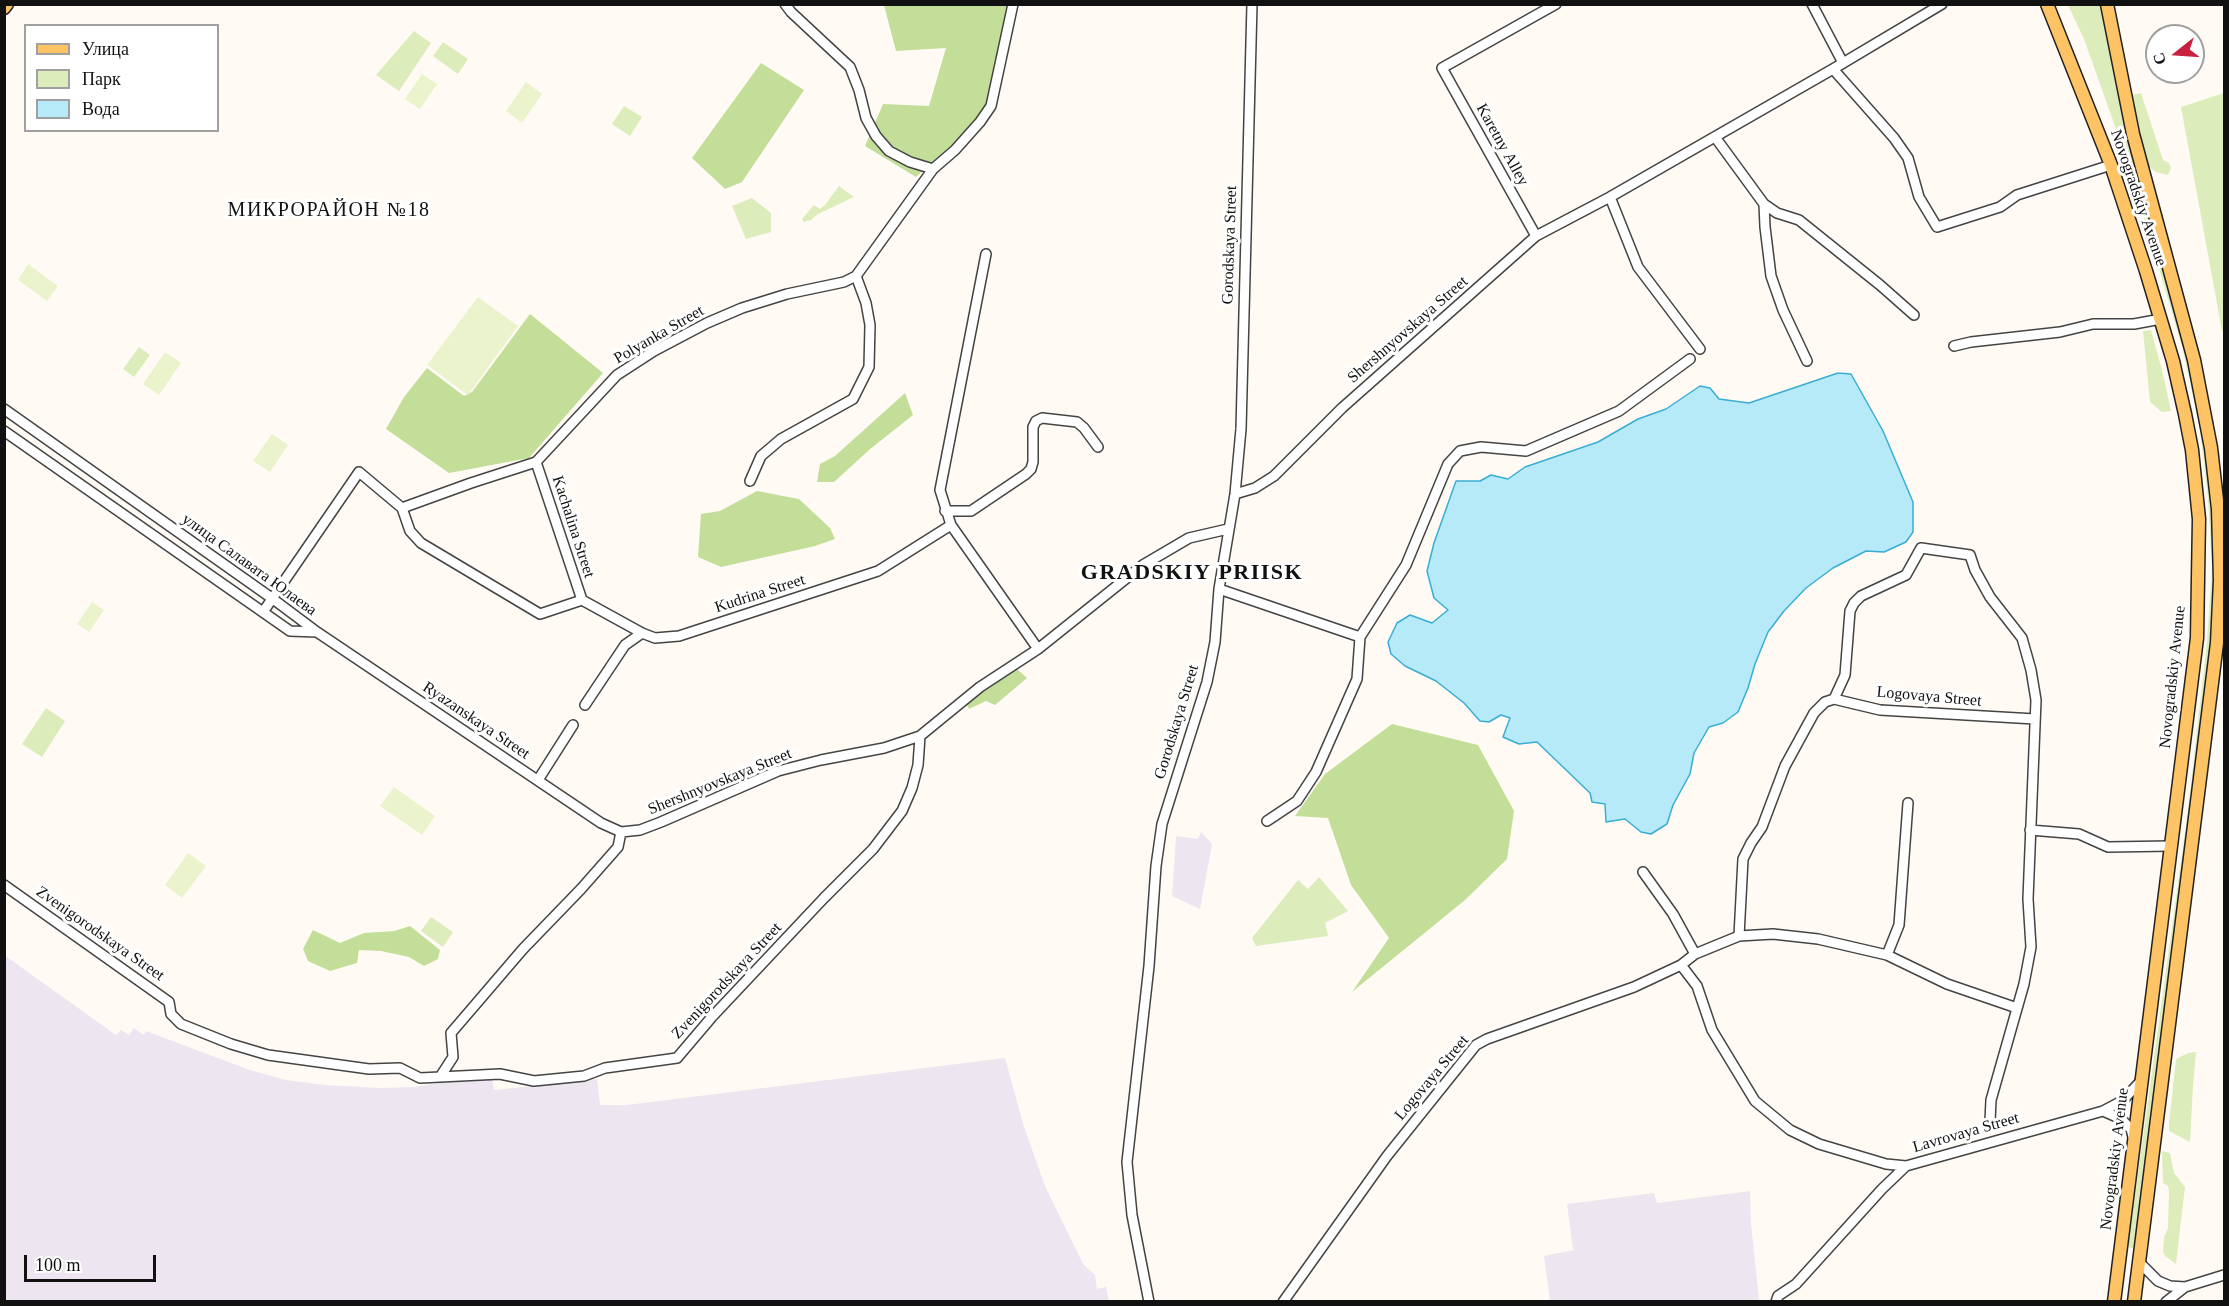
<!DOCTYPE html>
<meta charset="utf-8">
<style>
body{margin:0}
#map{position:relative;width:2229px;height:1306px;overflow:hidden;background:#fffbf4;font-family:"Times New Roman",serif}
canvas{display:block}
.frame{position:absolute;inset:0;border:6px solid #111;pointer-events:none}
.legend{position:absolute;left:24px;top:24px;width:195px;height:108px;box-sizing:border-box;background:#fff;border:2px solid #a0a0a0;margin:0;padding:8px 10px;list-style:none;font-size:18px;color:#111}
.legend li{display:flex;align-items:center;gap:12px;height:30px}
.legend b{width:30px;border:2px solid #a0a0a0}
.north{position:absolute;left:2145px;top:24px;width:60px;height:60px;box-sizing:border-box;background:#fff;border:2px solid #a0a0a0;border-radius:50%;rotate:253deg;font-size:16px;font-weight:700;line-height:24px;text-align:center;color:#111}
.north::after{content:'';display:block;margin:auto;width:21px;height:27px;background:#c92041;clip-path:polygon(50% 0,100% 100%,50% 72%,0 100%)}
.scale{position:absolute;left:24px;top:1255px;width:132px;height:27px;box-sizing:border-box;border:3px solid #111;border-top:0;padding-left:8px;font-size:18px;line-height:21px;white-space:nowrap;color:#111;-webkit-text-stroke:4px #fff;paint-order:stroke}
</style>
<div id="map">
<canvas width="2229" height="1306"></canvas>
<div class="frame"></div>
<ul class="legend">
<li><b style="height:8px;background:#fec365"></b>Улица</li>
<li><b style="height:16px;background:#dcecbb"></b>Парк</li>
<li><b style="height:16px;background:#b6eaf9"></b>Вода</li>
</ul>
<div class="north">С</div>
<div class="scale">100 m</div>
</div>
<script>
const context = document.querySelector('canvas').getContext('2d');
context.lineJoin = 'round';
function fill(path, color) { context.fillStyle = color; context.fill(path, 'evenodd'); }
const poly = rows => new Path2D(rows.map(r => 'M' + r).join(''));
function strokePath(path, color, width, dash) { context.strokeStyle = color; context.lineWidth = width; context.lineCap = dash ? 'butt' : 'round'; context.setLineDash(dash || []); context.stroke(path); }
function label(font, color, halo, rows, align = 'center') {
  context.font = font + ' "Times New Roman",serif'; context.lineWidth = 6; context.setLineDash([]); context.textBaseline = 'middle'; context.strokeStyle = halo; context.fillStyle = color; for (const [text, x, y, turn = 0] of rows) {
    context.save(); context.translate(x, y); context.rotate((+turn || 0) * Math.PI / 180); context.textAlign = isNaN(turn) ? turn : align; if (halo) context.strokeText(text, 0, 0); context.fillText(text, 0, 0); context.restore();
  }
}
const industrial = poly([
 [1201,832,1212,844,1200,909,1172,896,1176,836,1198,839],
 [4,955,116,1035,121,1030,129,1035,134,1028,144,1035,146,1031,250,1070,286,1080,325,1085,381,1088,413,1087,446,1082,492,1079,494,1090,597,1079,600,1105,627,1105,1005,1058,1024,1127,1045,1186,1083,1264,1095,1275,1097,1289,1106,1287,1109,1301,5,1301],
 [1750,1191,1751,1224,1759,1299,1756,1301,1550,1301,1544,1256,1573,1250,1567,1204,1654,1193,1657,1203]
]);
const green = poly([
 [2068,5,2103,5,2192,359,2215,504,2216,631,2136,1249,2128,1247,2188,810,2207,642,2212,567,2208,498,2200,429,2183,350,2127,160,2084,39],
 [414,31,431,43,399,91,376,75],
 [443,42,468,59,458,74,433,56],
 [2141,93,2163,160,2169,163,2171,168,2168,175,2156,172,2149,167,2147,163,2132,95],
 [2224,93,2224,330,2222,331,2181,107],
 [624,106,642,117,630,136,612,124],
 [839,186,854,197,818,214,811,220,804,222,802,219,814,205,820,209,825,205],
 [752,198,771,213,771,232,746,239,732,206],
 [2151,330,2163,374,2171,411,2162,412,2150,402,2143,331],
 [139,347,150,355,134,377,123,369],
 [46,708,65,721,42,757,22,744],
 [1319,877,1348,911,1325,923,1328,936,1256,946,1252,938,1298,880,1308,889],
 [431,917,453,932,443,947,421,931],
 [2196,1052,2193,1086,2190,1142,2169,1131,2169,1124,2176,1059,2188,1053],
 [2162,1151,2170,1153,2174,1173,2185,1187,2176,1264,2165,1256,2163,1252,2164,1237,2168,1228,2169,1191,2168,1186,2163,1183]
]);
const forest = poly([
 [884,5,1008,5,986,114,916,177,865,146,883,104,929,106,946,48,896,51],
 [761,63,804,90,742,182,725,189,692,158],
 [530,314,603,373,529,458,449,473,386,429,404,397,427,368,464,396,472,392],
 [905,393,913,415,869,450,834,482,817,482,820,464,835,456],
 [757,491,799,499,830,528,835,539,815,546,721,567,698,557,701,514,720,511],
 [1015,667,1027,678,995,705,986,701,969,709,966,703],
 [1392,724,1478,745,1514,811,1507,859,1465,900,1352,992,1389,938,1351,885,1328,818,1295,816,1325,774],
 [410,926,440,950,438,959,424,966,409,957,381,951,359,950,357,963,330,971,308,961,303,949,313,930,340,943,364,933,394,931]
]);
const pitch = poly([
 [422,74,437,84,420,109,405,99],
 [526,82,542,94,522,123,506,111],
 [28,264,58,286,47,301,18,280],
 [478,297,518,326,468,395,427,365],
 [165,352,181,363,159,395,143,384],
 [272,434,288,445,270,472,253,461],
 [92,602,104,610,89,632,77,624],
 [394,787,435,816,422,835,380,806],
 [188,853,206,866,182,898,165,885]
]);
const water = poly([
 [1838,373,1851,374,1883,431,1913,502,1913,532,1906,542,1884,552,1866,551,1833,568,1806,588,1784,611,1768,632,1755,664,1748,688,1738,712,1723,723,1709,727,1694,753,1690,774,1673,805,1667,824,1651,834,1641,832,1625,819,1606,822,1605,804,1592,802,1590,793,1537,742,1519,744,1503,737,1510,718,1501,715,1489,722,1480,721,1464,703,1436,681,1405,666,1391,654,1388,642,1397,623,1410,615,1432,623,1448,610,1434,598,1427,571,1434,543,1456,481,1480,481,1491,475,1508,479,1525,467,1598,442,1638,419,1666,409,1700,386,1710,388,1719,399,1749,403,1838,373]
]);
const minor = poly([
 [785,4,791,12,850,67,859,90,866,118,876,136,889,151,910,162,933,169],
 [1812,4,1843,63],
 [1833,69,1894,138,1908,158,1919,197,1937,227,2000,207,2017,195,2111,165],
 [1715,137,1764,204,1765,227,1771,276,1783,310,1807,361],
 [1610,197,1638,267,1700,349],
 [1764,204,1777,213,1799,220,1880,285,1914,315],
 [1536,236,1442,68,1556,4],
 [1954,346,1971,342,2060,332,2093,324,2134,324,2161,319],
 [4,409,273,599,317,632,601,823,621,832,640,830,661,822,778,771,821,760,884,748,920,736,980,687,1038,649,1143,565,1189,538,1228,529],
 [4,431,290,631,317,632],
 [536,462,582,600],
 [750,481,761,456,781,439,853,399,869,367,870,325,866,303,856,276],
 [1235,494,1255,488,1274,476,1342,408,1536,236,1610,197,1833,69,1942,4],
 [402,508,410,531,421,543,540,614,582,600,642,633],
 [945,511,971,511,1026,474,1031,469,1033,462,1033,427,1036,421,1042,418,1077,422,1084,428,1098,447],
 [951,525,1038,649],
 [1219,589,1360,637],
 [263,612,359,472,402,508,471,483,536,462,617,375,654,351,707,323,742,308,787,294,844,282,856,276,933,169,955,150,980,122,991,106,1013,4],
 [1834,699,1845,675,1850,611,1854,603,1861,596,1906,575,1921,548,1970,555,1975,570,1990,597,2022,638,2031,670,2036,700,2028,899,2031,947,2024,984,1991,1100,1990,1121],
 [585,705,625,645,642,633,655,638,679,636,878,571,951,525,940,490,986,254],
 [538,780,573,725],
 [1267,821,1297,801,1316,772,1357,679,1360,637,1406,565,1448,464,1460,451,1481,447,1526,451,1619,411,1690,359],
 [2030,830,2079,834,2108,847,2171,846],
 [1643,872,1673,914,1695,954],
 [4,885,169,1002,171,1014,181,1024,231,1044,268,1055,369,1069,400,1068,420,1078,500,1074,534,1081,584,1076,605,1068,677,1058,711,1018,824,898,873,849,902,811,912,788,918,765,920,736],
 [1739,936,1743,859,1751,843,1762,827,1785,766,1814,713,1825,702,1834,699,1880,710,2035,719],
 [1887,955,1899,925,1908,803],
 [1681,965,1697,986,1712,1030,1755,1101,1790,1130,1819,1144,1886,1164,1906,1166,2103,1111],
 [440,1077,453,1057,451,1033,523,949,581,889,618,847,621,832],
 [2133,1137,2131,1129,2121,1119,2103,1111,2122,1101,2142,1080],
 [2139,1262,2158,1281,2170,1286,2185,1287,2166,1302],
 [2185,1287,2224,1275],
 [1149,1302,1132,1215,1127,1162,1149,966,1156,866,1162,824,1207,682,1215,642,1219,589,1235,494,1241,429,1252,4],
 [1283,1302,1387,1156,1476,1045,1487,1039,1634,987,1681,965,1695,954,1739,936,1773,934,1818,939,1887,955,1947,984,2017,1008],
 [1776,1302,1778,1296,1796,1284,1882,1189,1906,1166]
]);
const major = poly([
 [2047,4,2111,165,2146,271,2173,361,2185,414,2192,450,2199,519,2197,638,2114,1302],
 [2107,4,2133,134,2194,360,2211,448,2218,509,2220,580,2217,643,2134,1302],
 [4,8,7,4]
]);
const streetNames = [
 ["Karetny Alley",1502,145,61],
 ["Novogradskiy Avenue",2138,198,71],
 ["Gorodskaya Street",1230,245,-88],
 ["Shershnyovskaya Street",1408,330,-41],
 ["Polyanka Street",659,335,-30],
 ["Kachalina Street",573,527,72],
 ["улица Салавата Юлаева",249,565,36],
 ["Kudrina Street",760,594,-18],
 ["Novogradskiy Avenue",2173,677,-84],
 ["Logovaya Street",1929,697,5],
 ["Ryazanskaya Street",476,721,34],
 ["Gorodskaya Street",1177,722,-73],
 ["Shershnyovskaya Street",720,782,-22],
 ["Zvenigorodskaya Street",100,934,35],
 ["Zvenigorodskaya Street",727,981,-47],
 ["Logovaya Street",1432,1078,-50],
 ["Lavrovaya Street",1966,1133,-16],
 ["Novogradskiy Avenue",2115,1159,-83]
];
const quarterNames = [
 ["МИКРОРАЙОН №18",329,211]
];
const districtNames = [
 ["GRADSKIY PRIISK",1192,573]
];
fill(industrial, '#ede5ef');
fill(green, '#dcecbb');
fill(forest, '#c2de99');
fill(pitch, '#ebf3cd');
fill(water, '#b6eaf9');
strokePath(water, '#39add4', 1.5);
strokePath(minor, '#444', 12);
strokePath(major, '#222', 15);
strokePath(minor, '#fff', 9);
strokePath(major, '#fec365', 12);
label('16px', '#111', '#fff', streetNames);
context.letterSpacing = '1.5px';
label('20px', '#111', '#fff', quarterNames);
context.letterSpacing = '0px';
context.letterSpacing = '1.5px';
label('bold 22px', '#111', '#fff', districtNames);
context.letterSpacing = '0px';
</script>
